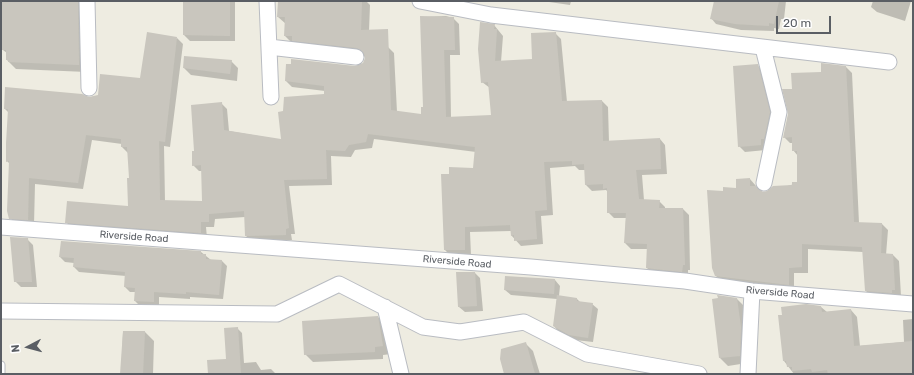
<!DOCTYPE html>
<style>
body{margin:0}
#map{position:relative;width:914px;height:375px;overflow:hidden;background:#eeece1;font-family:Rubik,sans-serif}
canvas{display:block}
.frame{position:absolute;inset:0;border:2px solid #5a5e64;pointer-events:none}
.north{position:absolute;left:8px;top:327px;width:40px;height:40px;-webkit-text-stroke:3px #fff;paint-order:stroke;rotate:264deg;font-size:11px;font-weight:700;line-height:16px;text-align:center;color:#5a5e64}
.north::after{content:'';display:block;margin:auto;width:14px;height:18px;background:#5a5e64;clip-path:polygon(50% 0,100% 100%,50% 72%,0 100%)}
.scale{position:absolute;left:776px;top:16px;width:55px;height:18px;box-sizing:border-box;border:2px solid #5a5e64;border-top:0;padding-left:5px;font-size:12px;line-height:14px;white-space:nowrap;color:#5a5e64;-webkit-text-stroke:3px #fff;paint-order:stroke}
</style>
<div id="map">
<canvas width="914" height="375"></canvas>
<div class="frame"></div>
<div class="north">N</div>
<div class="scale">20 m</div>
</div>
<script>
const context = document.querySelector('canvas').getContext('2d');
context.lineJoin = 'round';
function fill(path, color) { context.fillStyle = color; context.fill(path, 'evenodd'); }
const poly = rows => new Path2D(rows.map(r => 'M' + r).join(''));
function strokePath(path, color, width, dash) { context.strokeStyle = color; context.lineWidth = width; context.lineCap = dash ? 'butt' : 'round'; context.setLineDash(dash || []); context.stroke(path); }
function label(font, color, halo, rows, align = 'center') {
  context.font = font + ' Rubik,sans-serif'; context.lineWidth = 3; context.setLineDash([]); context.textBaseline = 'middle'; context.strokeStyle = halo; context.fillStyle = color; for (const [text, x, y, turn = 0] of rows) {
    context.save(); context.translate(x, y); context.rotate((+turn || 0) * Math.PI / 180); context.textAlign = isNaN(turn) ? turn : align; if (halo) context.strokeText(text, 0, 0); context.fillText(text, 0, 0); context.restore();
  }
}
const shadow = poly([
 [1,1,86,1,87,72,16,69,7,60,7,53,3,50],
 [184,1,235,1,235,41,190,41,184,35],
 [279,1,366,1,370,5,368,57,301,48,293,44,285,36,286,24,278,17],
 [542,1,571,1,570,5],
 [715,1,786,1,784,19,781,19,779,29,774,28,774,31,741,30,716,24,711,18],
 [873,1,911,1,905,21,877,12,871,7],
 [446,16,453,18,459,24,460,55,450,55,451,118,492,116,490,88,482,82,494,25,503,36,501,62,534,60,555,33,561,39,567,102,602,101,608,107,609,142,660,139,665,145,667,174,642,175,644,200,659,201,665,207,665,209,683,209,689,215,690,270,688,270,688,277,653,274,647,268,648,249,631,249,625,243,626,218,614,218,608,212,608,192,606,190,592,191,586,185,585,170,579,170,575,166,550,168,553,215,541,216,543,244,521,246,511,235,511,231,470,232,471,255,451,256,445,250,474,169,476,152,374,139,372,148,355,150,351,157,331,156,332,185,289,186,295,234,291,234,292,240,252,242,246,236,245,217,215,219,214,227,206,227,207,238,72,228,66,222,129,207,130,179,128,153,122,147,122,144,92,140,83,189,35,184,34,225,16,224,10,218,10,164,7,161,9,113,5,109,99,96,141,79,177,38,183,44,170,147,164,146,165,201,203,202,202,171,199,171,193,165,196,152,221,103,227,109,229,131,282,140,325,95,325,91,292,87,286,81,360,66,388,47,394,53,397,112,422,115,424,108,421,17],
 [231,61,238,68,237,81,191,75,184,68],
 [757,65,763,71,775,118,766,150,745,152,739,146],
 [846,67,852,73,859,223,882,224,888,230,886,255,893,255,899,261,901,296,872,297,866,291,863,252,808,249,808,273,794,273,794,290,722,282,716,276,724,192,737,189,750,179,762,193,798,183,798,156,793,150,793,143,790,143,784,137,793,90,822,73],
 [27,239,33,245,37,287,21,287,15,281],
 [201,252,211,260,222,261,227,266,223,299,190,297,190,299,159,297,159,307,140,306,135,301,136,292,130,292,125,287,126,276,79,272,74,267,74,263,65,262,60,257],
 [475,273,480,278,483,311,465,312,459,307],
 [555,280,560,286,559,296,577,299,581,303,592,304,598,309,593,342,575,340,559,332,554,326,557,299,511,295,505,290],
 [737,299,745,307,747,363,728,366,720,358],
 [821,307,827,312,851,310,857,317,860,346,904,342,903,320,913,319,913,374,794,374,784,361,779,316],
 [378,317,386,325,391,354,383,355,383,359,313,362,305,354],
 [237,328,242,333,244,363,256,362,261,370,271,369,276,374,209,374,227,360],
 [123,332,145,332,154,341,153,374,121,374],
 [525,343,533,351,540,374,506,374]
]);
const building = poly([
 [1,1,78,1,79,65,8,62,8,60,6,60,6,50,2,50],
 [183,1,230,1,230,36,183,35],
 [278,1,362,1,361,30,388,29,391,110,421,114,421,107,423,107,420,16,454,17,455,50,444,50,446,117,491,115,488,82,481,83,478,49,480,22,495,24,494,29,497,29,495,61,532,59,531,33,556,32,562,101,602,100,603,141,660,138,661,169,636,170,639,199,660,200,659,208,683,208,685,265,683,265,682,272,646,268,647,244,624,243,626,213,607,213,607,188,603,189,603,184,585,185,584,164,572,165,572,161,544,162,547,210,535,211,537,239,514,241,514,235,511,236,510,225,465,227,465,250,444,250,441,174,449,174,449,167,473,168,475,147,368,134,366,142,349,145,345,151,326,150,327,179,284,180,289,228,286,229,286,235,245,236,244,211,209,214,209,222,201,222,201,233,65,223,67,201,128,206,127,178,129,178,127,147,121,147,121,139,86,135,78,183,29,178,28,220,9,219,7,211,9,161,6,162,6,143,8,109,4,109,5,87,82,94,89,97,98,95,100,74,140,78,147,32,177,37,165,142,159,141,160,200,202,201,201,165,192,166,192,151,194,151,191,105,222,102,224,130,281,139,278,112,283,111,284,97,324,94,324,86,285,81,286,64,291,64,291,59,355,66,363,63,365,58,364,53,357,48,292,41,292,36,284,36,285,17,277,17],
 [714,1,779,1,774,24,769,23,769,26,735,24,710,19],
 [184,56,232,60,230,74,183,68],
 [821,63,846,66,854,222,882,223,881,253,893,254,895,290,892,290,892,293,865,291,862,247,802,244,802,267,789,268,789,285,715,276,712,268,707,190,723,191,723,187,736,188,736,179,750,178,750,186,756,186,763,192,767,191,773,186,792,185,792,182,797,182,797,151,792,151,792,137,783,138,788,114,782,89,792,89,791,73,821,72],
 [758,64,770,112,764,139,761,139,761,145,738,147,733,66],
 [10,237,28,238,32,282,14,282],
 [61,241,201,251,201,254,206,254,206,259,222,260,219,295,186,292,186,294,154,292,154,302,134,301,135,288,124,287,125,272,73,267,74,258,59,257],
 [456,272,475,272,477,306,458,307],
 [505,276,555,279,554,294,504,290],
 [557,295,577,298,577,301,593,303,588,338,569,335,553,326],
 [717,295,737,298,741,327,740,356,719,358,712,299,718,298],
 [806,304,821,306,822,312,851,309,854,346,913,341,913,374,828,374,827,370,812,372,811,369,792,371,792,367,787,367,786,361,783,361,778,315,782,315,781,307],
 [378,316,383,346,375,347,375,352,304,355,302,321],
 [238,327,241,374,208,374,207,360,226,359,224,328],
 [123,331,145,331,143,374,120,374],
 [526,342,535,374,504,374,500,359,501,349]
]);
const service = poly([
 [1,365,1,374]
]);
const minor = poly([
 [87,1,89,88],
 [267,1,271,97],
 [420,1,491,15,889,62],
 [269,47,356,57],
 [763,48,779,112,764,183],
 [1,227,531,267,685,281,752,291,913,304],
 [385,307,401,374],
 [1,311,277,314,339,284,423,327,460,332,524,322,587,354,699,374],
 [748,374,752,291]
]);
const streetNames = [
 ["Riverside Road",134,237,4],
 ["Riverside Road",457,262,5],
 ["Riverside Road",780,293,5]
];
fill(shadow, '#0003');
fill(building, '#c9c6be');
strokePath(service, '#b9bcc2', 9);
strokePath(minor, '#b9bcc2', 17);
strokePath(service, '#fff', 7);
strokePath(minor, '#fff', 15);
label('10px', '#5a5e64', '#fff', streetNames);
</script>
